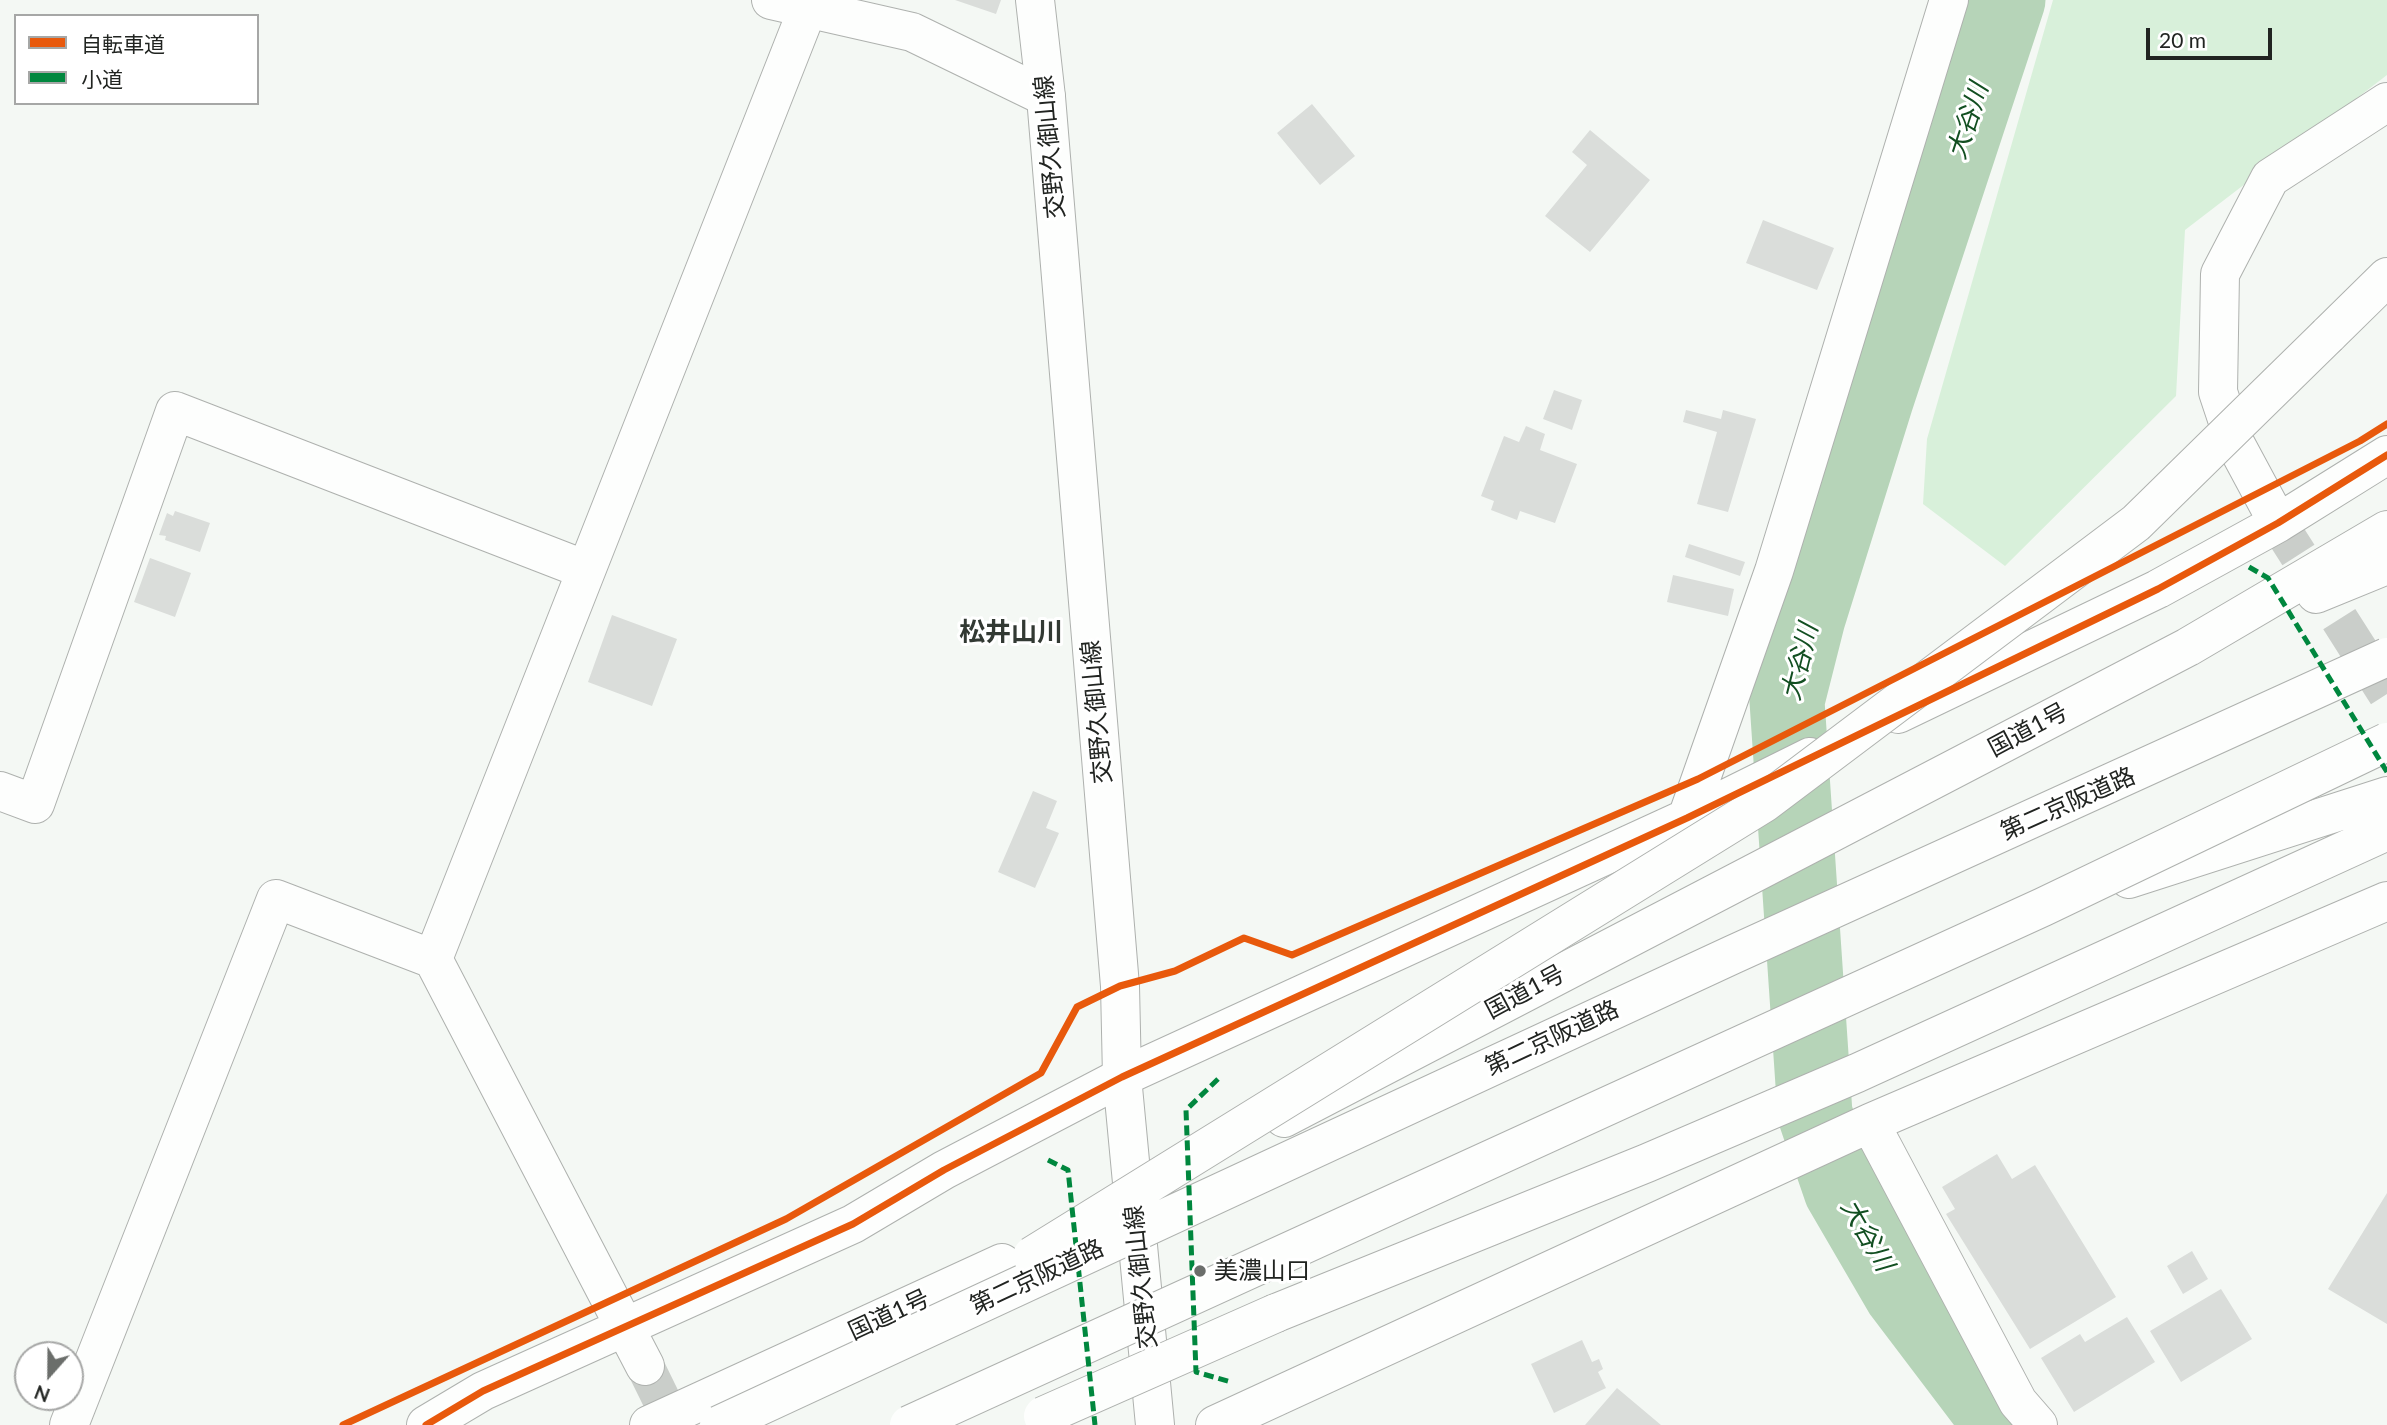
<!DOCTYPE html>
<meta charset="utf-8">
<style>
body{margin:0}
#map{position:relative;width:2387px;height:1425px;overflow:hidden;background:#f4f8f4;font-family:Lato,"Noto Sans JP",sans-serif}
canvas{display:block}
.legend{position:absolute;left:14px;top:14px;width:245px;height:91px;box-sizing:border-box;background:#fff;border:2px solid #a6a7a6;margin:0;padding:9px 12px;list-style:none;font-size:21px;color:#212421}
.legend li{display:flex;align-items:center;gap:14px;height:35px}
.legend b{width:35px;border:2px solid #a6a7a6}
.north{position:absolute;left:14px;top:1341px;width:70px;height:70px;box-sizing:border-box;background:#fff;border:2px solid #a6a7a6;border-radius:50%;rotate:201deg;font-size:19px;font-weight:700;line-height:28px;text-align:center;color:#212421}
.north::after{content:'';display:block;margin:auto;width:24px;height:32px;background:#6b6e6b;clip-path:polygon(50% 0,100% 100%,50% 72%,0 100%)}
.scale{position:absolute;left:2146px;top:28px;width:126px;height:32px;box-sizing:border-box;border:4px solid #212421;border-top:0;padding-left:9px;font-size:21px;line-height:24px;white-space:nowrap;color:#212421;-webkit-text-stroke:5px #fff;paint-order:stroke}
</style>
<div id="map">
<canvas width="2387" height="1425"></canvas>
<ul class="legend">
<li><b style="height:9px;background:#e8590c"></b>自転車道</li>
<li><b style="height:9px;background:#00873e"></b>小道</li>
</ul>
<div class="north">N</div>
<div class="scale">20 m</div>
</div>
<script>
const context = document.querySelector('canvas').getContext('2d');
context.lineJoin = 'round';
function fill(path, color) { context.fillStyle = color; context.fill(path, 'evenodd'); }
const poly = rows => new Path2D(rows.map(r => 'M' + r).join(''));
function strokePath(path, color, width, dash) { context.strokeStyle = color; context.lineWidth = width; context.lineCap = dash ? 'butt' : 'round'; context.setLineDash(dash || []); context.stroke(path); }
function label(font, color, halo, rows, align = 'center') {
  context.font = font + ' Lato,"Noto Sans JP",sans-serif'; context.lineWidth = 6; context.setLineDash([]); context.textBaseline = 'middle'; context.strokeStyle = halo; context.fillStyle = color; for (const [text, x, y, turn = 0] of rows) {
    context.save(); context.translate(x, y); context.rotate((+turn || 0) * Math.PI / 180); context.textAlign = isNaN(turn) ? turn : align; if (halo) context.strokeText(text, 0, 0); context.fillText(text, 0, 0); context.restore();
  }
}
const green = poly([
 [2053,0,2387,0,2387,75,2185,230,2176,396,2005,566,1923,504,1927,439]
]);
const river = poly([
 [2001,1425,1901,1293,1841,1190,1815,1114,1787,701,1808,618,1876,400,2008,0]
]);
const building = poly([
 [955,0,1001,0,996,14],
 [1312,104,1355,156,1320,185,1277,133],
 [1590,130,1650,180,1590,252,1545,216,1587,165,1572,152],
 [1763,220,1834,248,1817,290,1746,263],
 [1554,390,1582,400,1572,430,1543,419],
 [1686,410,1721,419,1723,410,1756,419,1728,512,1697,504,1717,432,1683,422],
 [1526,426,1545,434,1540,450,1577,464,1555,523,1520,511,1517,520,1491,510,1494,501,1481,496,1504,436,1519,442],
 [175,511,210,523,200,552,165,540,166,536,159,535,167,513,173,516],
 [1689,544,1745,562,1740,576,1685,557],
 [150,558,191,573,175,617,134,602],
 [1673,575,1734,589,1728,616,1667,602],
 [612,615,677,639,652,706,588,682],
 [1033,791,1057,801,1046,828,1059,833,1035,888,998,872],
 [1997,1154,2012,1179,2035,1165,2116,1297,2030,1349,1946,1214,1955,1209,1942,1187],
 [2387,1193,2387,1324,2328,1289],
 [2192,1251,2208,1279,2183,1294,2167,1266],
 [2221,1289,2252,1339,2181,1382,2150,1331],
 [2127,1317,2155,1362,2074,1412,2041,1358,2080,1334,2085,1342],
 [1582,1340,1592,1362,1599,1359,1603,1369,1598,1372,1606,1388,1554,1413,1531,1364],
 [1617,1388,1661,1425,1585,1425]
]);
const minorTunnel = poly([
 [2278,523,2387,694],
 [645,1366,674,1425]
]);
const minor = poly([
 [771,0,912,32,1046,97],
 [2278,523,2235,443,2218,392,2220,274,2270,178,2387,102],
 [1898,714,2158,589,2278,523,2387,455],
 [0,791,35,804,175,411,586,570],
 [1687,818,1774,571,1949,0],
 [433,959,808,8],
 [1870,1123,2018,1402,2038,1425],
 [69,1425,276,899,433,959,645,1366],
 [426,1425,483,1391,853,1224,944,1170,1122,1077,1687,818,1810,757],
 [1215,1425,1870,1123,2387,901]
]);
const major = poly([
 [1035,0,1046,97,1120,986,1122,1077,1155,1425]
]);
const highway = poly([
 [2328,335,2387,277],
 [2316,594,2387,565],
 [2129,879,2387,796],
 [1284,1118,2188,647,2387,530],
 [1276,1313,1647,1163,1857,1073,2387,831],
 [649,1425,1002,1263]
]);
const highwayBridge = poly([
 [1032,1256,1764,803,2136,523,2328,335],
 [1043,1416,1276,1313],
 [719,1425,1732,955,2387,657],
 [909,1425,2043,907,2387,742]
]);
const quiet = poly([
 [2249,567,2268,578,2387,772],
 [1218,1079,1186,1110,1196,1372,1231,1382],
 [1048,1160,1068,1170,1095,1425]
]);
const cycleway = poly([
 [343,1425,786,1219,1041,1073,1077,1007,1120,986,1175,971,1244,938,1292,955,1698,779,2360,441,2387,424],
 [426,1425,483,1391,853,1224,944,1170,1122,1077,1687,818,2158,589,2278,523,2387,455]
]);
const markers = [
 [1200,1271,7,"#6b6e6b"]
];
const streetNames = [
 ["交野久御山線",1050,147,-95],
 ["交野久御山線",1097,712,-95],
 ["国道1号",2028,730,-28],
 ["第二京阪道路",2068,804,-24],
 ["国道1号",1525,992,-28],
 ["第二京阪道路",1552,1038,-25],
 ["第二京阪道路",1037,1277,-25],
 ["交野久御山線",1141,1277,-96],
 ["国道1号",889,1315,-25]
];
const poiNames = [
 ["美濃山口",1214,1271]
];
const waterNames = [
 ["大谷川",1968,121,-72],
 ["大谷川",1800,662,-76],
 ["大谷川",1867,1235,60]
];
const neighbourhoodNames = [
 ["松井山川",1011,633]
];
fill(green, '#d8f0da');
strokePath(river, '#b6d4b8', 75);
fill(building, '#daddda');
strokePath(minorTunnel, '#caceca', 38, [38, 19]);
strokePath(minor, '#aeb1ae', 40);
strokePath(major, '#aeb1ae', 40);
strokePath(highway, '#aeb1ae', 40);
strokePath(minor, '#fdfefd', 38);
strokePath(major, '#fdfefd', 38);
strokePath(highway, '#fdfefd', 38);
strokePath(highwayBridge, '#aeb1ae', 40, []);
strokePath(highwayBridge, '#fdfefd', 38);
strokePath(quiet, '#00873e', 5, [10, 5]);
strokePath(cycleway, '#e8590c', 7);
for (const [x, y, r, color] of markers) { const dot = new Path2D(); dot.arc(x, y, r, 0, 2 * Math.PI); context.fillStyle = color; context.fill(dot); strokePath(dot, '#fff', 2.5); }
label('24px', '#212421', '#fff', streetNames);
label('24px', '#212421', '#fff', poiNames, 'left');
label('italic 26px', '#124f21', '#fff', waterNames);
label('bold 26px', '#323933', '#fff', neighbourhoodNames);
</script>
